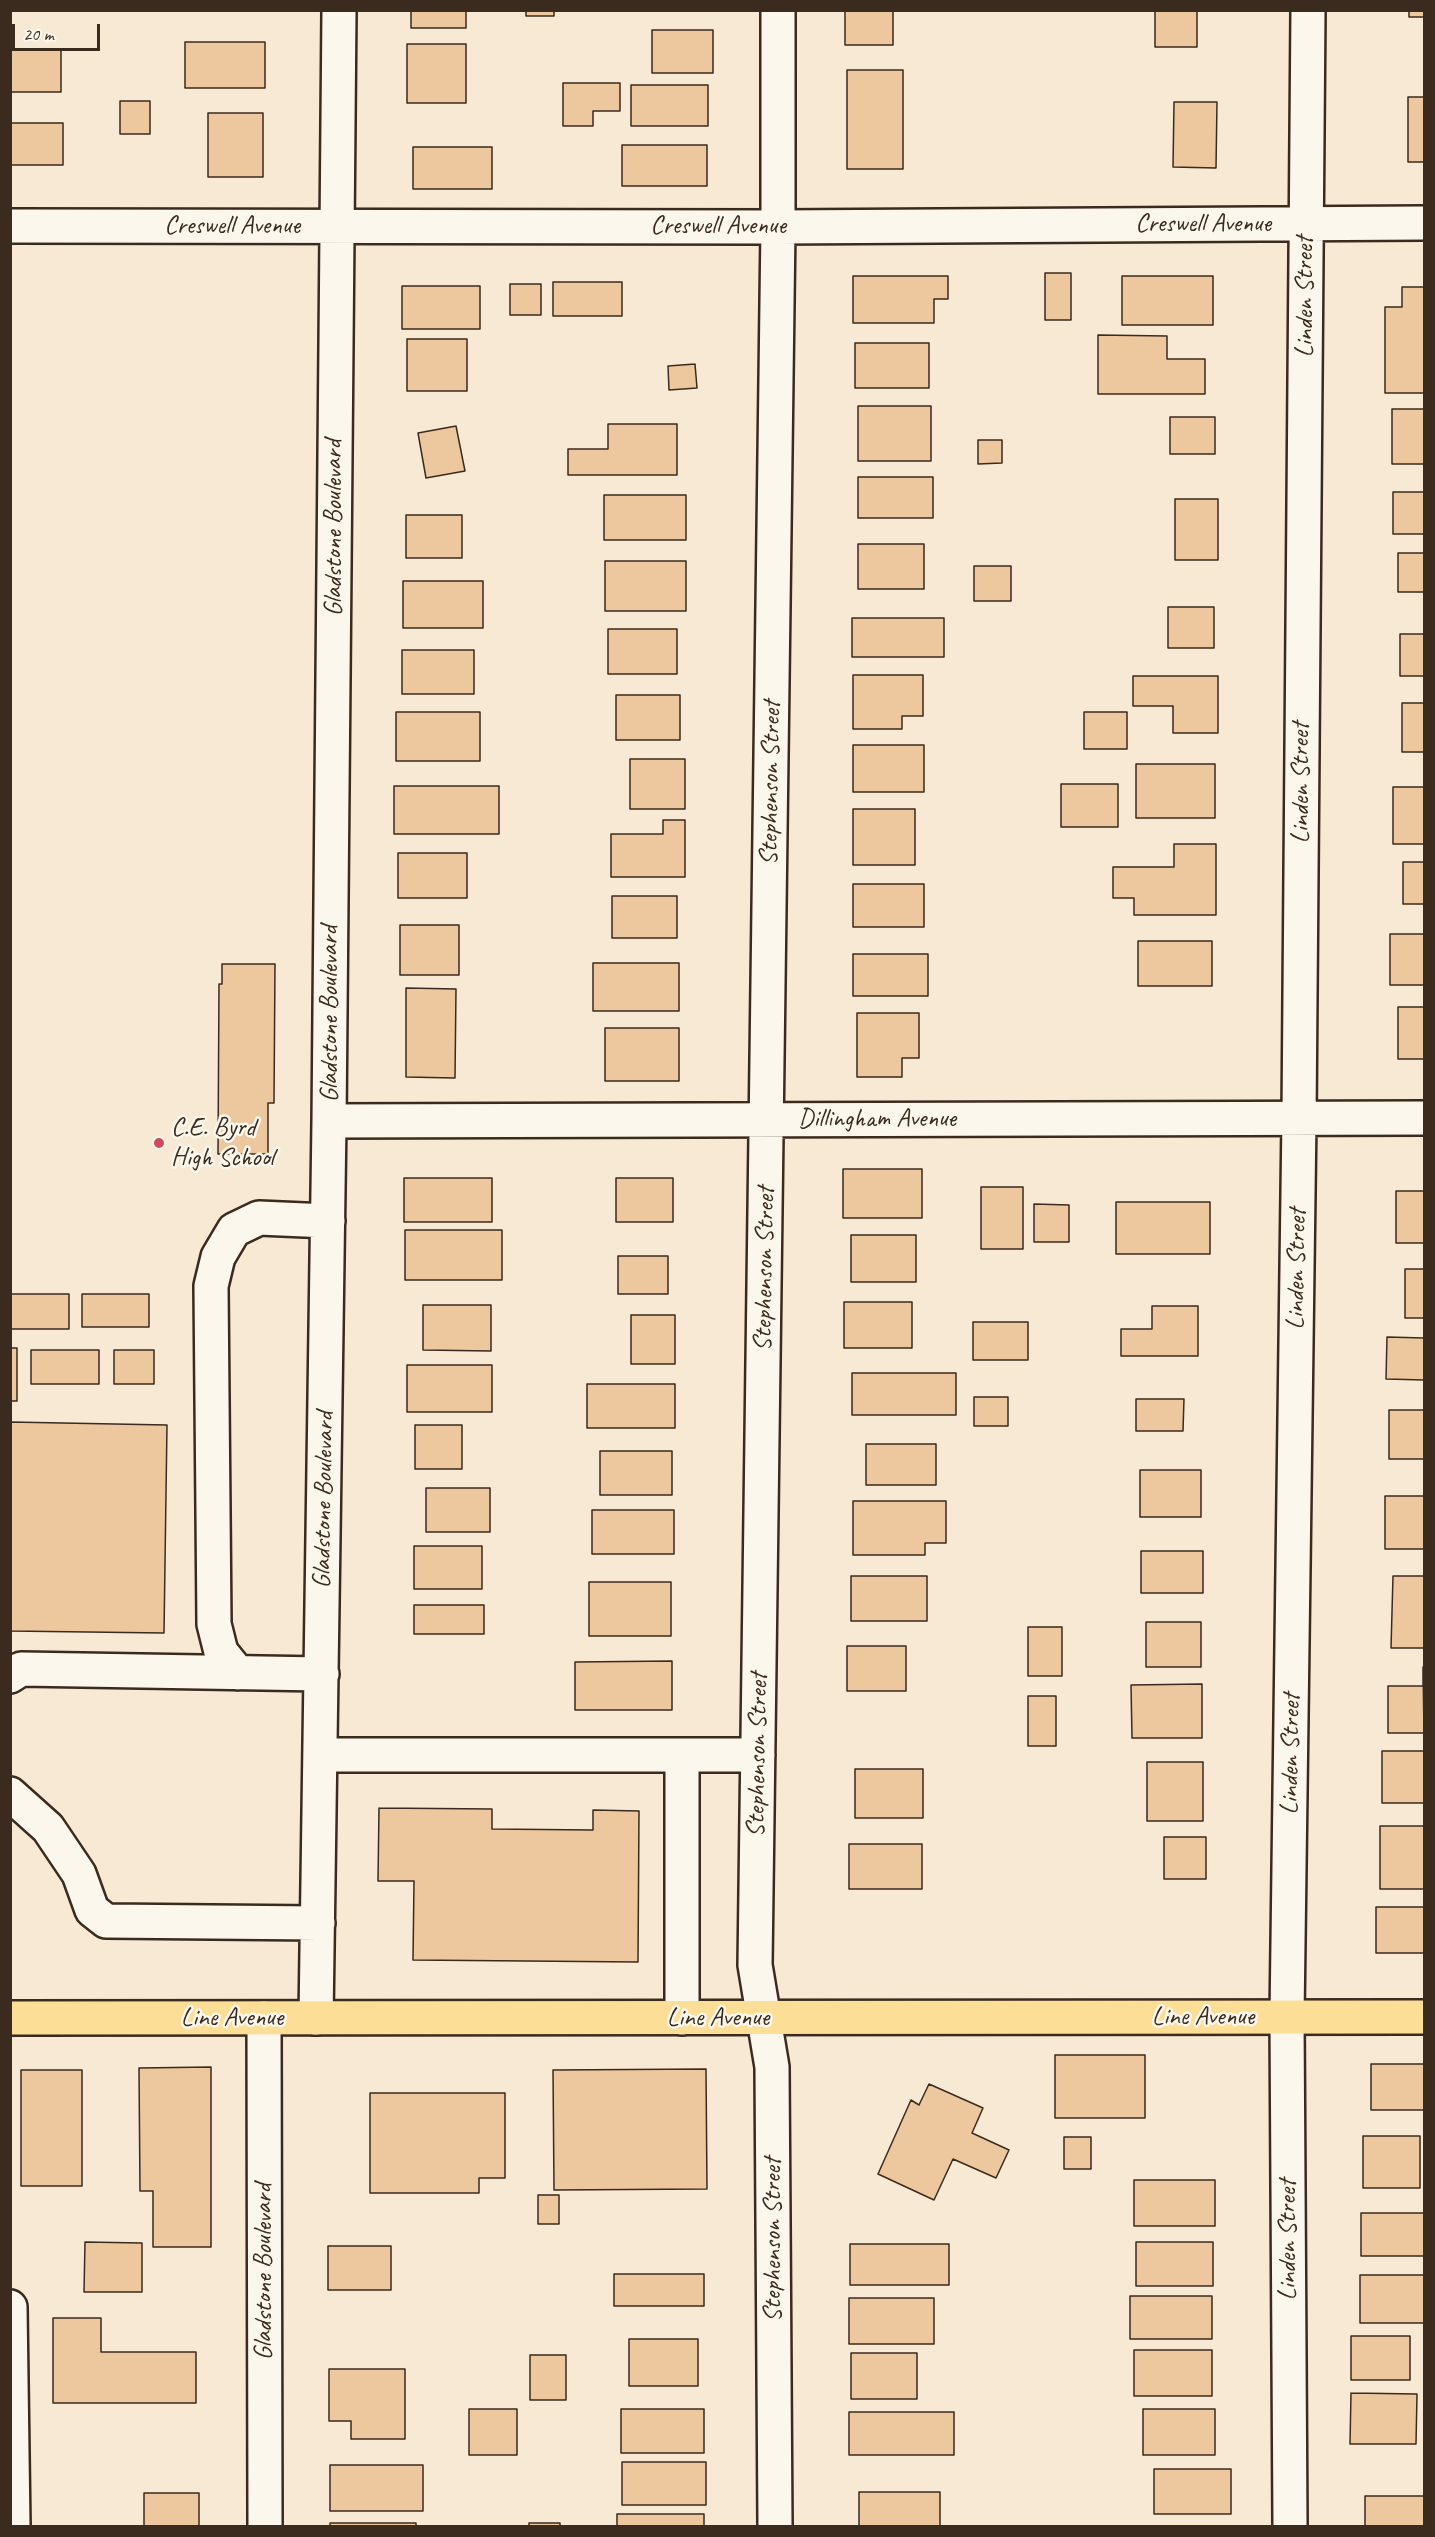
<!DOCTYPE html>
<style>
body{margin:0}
#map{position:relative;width:1435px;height:2537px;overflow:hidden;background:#f7e9d4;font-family:Caveat,sans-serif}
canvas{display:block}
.frame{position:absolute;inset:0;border:12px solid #3b2a1e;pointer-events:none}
.scale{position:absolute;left:12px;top:24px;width:88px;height:27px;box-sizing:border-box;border:3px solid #3b2a1e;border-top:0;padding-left:8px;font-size:18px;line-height:21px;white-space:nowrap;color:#3b2a1e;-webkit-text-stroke:4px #fbf7ec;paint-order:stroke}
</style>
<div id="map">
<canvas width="1435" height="2537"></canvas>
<div class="frame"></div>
<div class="scale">20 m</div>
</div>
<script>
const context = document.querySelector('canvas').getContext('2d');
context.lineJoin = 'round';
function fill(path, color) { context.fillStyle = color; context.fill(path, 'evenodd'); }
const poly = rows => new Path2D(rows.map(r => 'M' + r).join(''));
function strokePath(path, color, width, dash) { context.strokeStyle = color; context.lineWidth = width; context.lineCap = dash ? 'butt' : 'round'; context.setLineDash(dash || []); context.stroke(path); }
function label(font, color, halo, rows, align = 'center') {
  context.font = font + ' Caveat,sans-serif'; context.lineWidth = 5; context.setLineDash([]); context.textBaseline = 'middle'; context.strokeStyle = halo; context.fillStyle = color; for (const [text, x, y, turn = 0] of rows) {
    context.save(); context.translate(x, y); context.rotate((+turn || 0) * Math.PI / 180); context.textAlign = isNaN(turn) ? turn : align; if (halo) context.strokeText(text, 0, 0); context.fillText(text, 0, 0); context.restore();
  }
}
const building = poly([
 [411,10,466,10,466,28,411,28,411,10],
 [526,10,554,10,554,16,526,16,526,10],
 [845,10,893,10,893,45,845,45,845,10],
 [1155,10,1197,10,1197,47,1155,47,1155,10],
 [1409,10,1424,10,1424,17,1409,17,1409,10],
 [652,30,713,30,713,73,652,73,652,30],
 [185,42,265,42,265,88,185,88,185,42],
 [407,44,466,44,466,103,407,103,407,44],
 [10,50,61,50,61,92,10,92,10,50],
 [847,70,903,70,903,169,847,169,847,70],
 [563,83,620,83,620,111,593,111,593,126,563,126,563,83],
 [631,85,708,85,708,126,631,126,631,85],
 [1408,97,1424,97,1424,162,1408,162,1408,97],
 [120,101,150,101,150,134,120,134,120,101],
 [1174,102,1217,102,1216,168,1173,167,1174,102],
 [208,113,263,113,263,177,208,177,208,113],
 [10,123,63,123,63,165,10,165,10,123],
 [622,145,707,145,707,186,622,186,622,145],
 [413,147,492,147,492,189,413,189,413,147],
 [1045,273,1071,273,1071,320,1045,320,1045,273],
 [853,276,948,276,948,299,934,299,934,323,853,323,853,276],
 [1122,276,1213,276,1213,325,1122,325,1122,276],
 [553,282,622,282,622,316,553,316,553,282],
 [510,284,541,284,541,315,510,315,510,284],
 [402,286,480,286,480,329,402,329,402,286],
 [1402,287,1424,287,1424,393,1385,393,1385,307,1402,307,1402,287],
 [1098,335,1167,336,1167,359,1205,359,1205,394,1098,394,1098,335],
 [407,339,467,339,467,391,407,391,407,339],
 [855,343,929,343,929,388,855,388,855,343],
 [695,364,697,388,669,390,668,366,695,364],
 [858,406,931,406,931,461,858,461,858,406],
 [1392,409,1424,409,1424,464,1392,464,1392,409],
 [1170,417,1215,417,1215,454,1170,454,1170,417],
 [608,424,677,424,677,475,568,475,568,449,608,449,608,424],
 [456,426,465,471,426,478,418,433,456,426],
 [978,440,1002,440,1002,463,978,464,978,440],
 [858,477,933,477,933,518,858,518,858,477],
 [1393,492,1424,492,1424,534,1393,534,1393,492],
 [604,495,686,495,686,540,604,540,604,495],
 [1175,499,1218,499,1218,560,1175,560,1175,499],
 [406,515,462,515,462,558,406,558,406,515],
 [858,544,924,544,924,589,858,589,858,544],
 [1398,553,1424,553,1424,592,1398,592,1398,553],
 [605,561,686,561,686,611,605,611,605,561],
 [974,566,1011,566,1011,601,974,601,974,566],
 [403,581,483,581,483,628,403,628,403,581],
 [1168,607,1214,607,1214,648,1168,648,1168,607],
 [852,618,944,618,944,657,852,657,852,618],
 [608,629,677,629,677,674,608,674,608,629],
 [1400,634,1424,634,1424,676,1400,676,1400,634],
 [402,650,474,650,474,694,402,694,402,650],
 [853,675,923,675,923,716,902,716,902,729,853,729,853,675],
 [1133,676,1218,676,1218,733,1173,733,1173,706,1133,706,1133,676],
 [616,695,680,695,680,740,616,740,616,695],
 [1402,703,1424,703,1424,752,1402,752,1402,703],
 [396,712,480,712,480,761,396,761,396,712],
 [1084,712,1127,712,1127,749,1084,749,1084,712],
 [853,745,924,745,924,792,853,792,853,745],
 [630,759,685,759,685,809,630,809,630,759],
 [1136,764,1215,764,1215,818,1136,818,1136,764],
 [1061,784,1118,784,1118,827,1061,827,1061,784],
 [394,786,499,786,499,834,394,834,394,786],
 [1393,787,1424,787,1424,844,1393,844,1393,787],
 [853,809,915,809,915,865,853,865,853,809],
 [663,820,685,820,685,877,611,877,611,834,663,834,663,820],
 [1174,844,1216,844,1216,915,1134,915,1134,898,1113,898,1113,867,1174,867,1174,844],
 [398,853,467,853,467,898,398,898,398,853],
 [1403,862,1424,862,1424,904,1403,904,1403,862],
 [853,884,924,884,924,927,853,927,853,884],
 [612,896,677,896,677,938,612,938,612,896],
 [400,925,459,925,459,975,400,975,400,925],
 [1390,934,1424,934,1424,985,1390,985,1390,934],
 [1138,941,1212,941,1212,986,1138,986,1138,941],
 [853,954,928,954,928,996,853,996,853,954],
 [593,963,679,963,679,1011,593,1011,593,963],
 [222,964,275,964,274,1103,268,1103,268,1154,218,1154,219,984,222,984,222,964],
 [406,988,456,989,455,1078,406,1077,406,988],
 [1398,1007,1424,1007,1424,1059,1398,1059,1398,1007],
 [857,1013,919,1013,919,1058,902,1058,902,1077,857,1077,857,1013],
 [605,1028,679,1028,679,1081,605,1081,605,1028],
 [843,1169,922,1169,922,1218,843,1218,843,1169],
 [404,1178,492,1178,492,1222,404,1222,404,1178],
 [616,1178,673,1178,673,1222,616,1222,616,1178],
 [981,1187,1023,1187,1023,1249,981,1249,981,1187],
 [1396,1191,1424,1191,1424,1243,1396,1243,1396,1191],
 [1116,1202,1210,1202,1210,1254,1116,1254,1116,1202],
 [1034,1204,1069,1205,1069,1242,1034,1242,1034,1204],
 [405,1230,502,1230,502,1280,405,1280,405,1230],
 [851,1235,916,1235,916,1282,851,1282,851,1235],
 [618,1256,668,1256,668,1294,618,1294,618,1256],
 [1405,1269,1424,1269,1424,1318,1405,1318,1405,1269],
 [10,1294,69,1294,69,1329,10,1329,10,1294],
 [82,1294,149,1294,149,1327,82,1327,82,1294],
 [844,1302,912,1302,912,1348,844,1348,844,1302],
 [423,1305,491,1305,491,1351,423,1350,423,1305],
 [1152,1306,1198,1306,1198,1356,1121,1356,1121,1329,1152,1329,1152,1306],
 [631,1315,675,1315,675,1364,631,1364,631,1315],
 [973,1322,1028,1322,1028,1360,973,1360,973,1322],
 [1387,1337,1424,1338,1424,1380,1386,1379,1387,1337],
 [10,1348,17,1348,17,1401,10,1401,10,1348],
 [31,1350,99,1350,99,1384,31,1384,31,1350],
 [114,1350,154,1350,154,1384,114,1384,114,1350],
 [407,1365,492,1365,492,1412,407,1412,407,1365],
 [852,1373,956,1373,956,1415,852,1415,852,1373],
 [587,1384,675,1384,675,1428,587,1428,587,1384],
 [974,1397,1008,1397,1008,1426,974,1426,974,1397],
 [1136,1399,1184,1399,1183,1431,1136,1431,1136,1399],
 [1389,1410,1424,1410,1424,1459,1389,1459,1389,1410],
 [10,1422,167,1425,164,1633,10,1631,10,1422],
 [415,1425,462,1425,462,1469,415,1469,415,1425],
 [866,1444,936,1444,936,1485,866,1485,866,1444],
 [600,1451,672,1451,672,1495,600,1495,600,1451],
 [1140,1470,1201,1470,1201,1517,1140,1517,1140,1470],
 [426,1488,490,1488,490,1532,426,1532,426,1488],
 [1385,1496,1424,1496,1424,1549,1385,1549,1385,1496],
 [853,1501,946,1501,946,1543,925,1543,925,1555,853,1555,853,1501],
 [592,1510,674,1510,674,1554,592,1554,592,1510],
 [414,1546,482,1546,482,1589,414,1589,414,1546],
 [1141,1551,1203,1551,1203,1593,1141,1593,1141,1551],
 [851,1576,927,1576,927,1621,851,1621,851,1576],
 [1393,1576,1424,1576,1424,1648,1391,1648,1393,1576],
 [589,1582,671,1582,671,1636,589,1636,589,1582],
 [414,1605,484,1605,484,1634,414,1634,414,1605],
 [1146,1622,1201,1622,1201,1667,1146,1667,1146,1622],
 [1028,1627,1062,1627,1062,1676,1028,1676,1028,1627],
 [847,1646,906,1646,906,1691,847,1691,847,1646],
 [672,1661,672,1710,575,1710,575,1662,672,1661],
 [1423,1667,1424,1733,1388,1733,1388,1686,1423,1686,1423,1667],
 [1202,1684,1202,1738,1132,1738,1131,1685,1202,1684],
 [1028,1696,1056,1696,1056,1746,1028,1746,1028,1696],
 [1382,1751,1424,1751,1424,1803,1382,1803,1382,1751],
 [1147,1762,1203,1762,1203,1821,1147,1821,1147,1762],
 [855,1769,923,1769,923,1818,855,1818,855,1769],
 [379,1808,492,1809,492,1829,593,1830,593,1810,639,1811,638,1962,413,1960,414,1881,378,1881,379,1808],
 [1380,1826,1424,1826,1424,1889,1380,1889,1380,1826],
 [1164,1837,1206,1837,1206,1879,1164,1879,1164,1837],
 [849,1844,922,1844,922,1889,849,1889,849,1844],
 [1376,1907,1424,1907,1424,1953,1376,1953,1376,1907],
 [1055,2055,1145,2055,1145,2118,1055,2118,1055,2055],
 [1371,2064,1424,2064,1424,2110,1371,2110,1371,2064],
 [211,2067,211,2247,153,2247,153,2191,140,2191,139,2068,211,2067],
 [706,2069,707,2189,554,2190,553,2070,706,2069],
 [21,2070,82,2070,82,2186,21,2186,21,2070],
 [929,2084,983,2108,972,2133,1009,2150,996,2178,953,2159,934,2200,878,2174,911,2100,919,2105,929,2084],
 [370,2093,505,2093,505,2178,479,2178,479,2193,370,2193,370,2093],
 [1363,2136,1420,2136,1420,2188,1363,2188,1363,2136],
 [1064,2137,1091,2137,1091,2169,1064,2169,1064,2137],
 [1134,2180,1215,2180,1215,2226,1134,2226,1134,2180],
 [538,2195,559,2195,559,2224,538,2224,538,2195],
 [1361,2213,1424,2213,1424,2256,1361,2256,1361,2213],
 [85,2242,142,2243,142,2292,84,2292,85,2242],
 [1136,2242,1213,2242,1213,2286,1136,2286,1136,2242],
 [850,2244,949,2244,949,2285,850,2285,850,2244],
 [328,2246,391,2246,391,2290,328,2290,328,2246],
 [614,2274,704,2274,704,2306,614,2306,614,2274],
 [1360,2275,1424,2275,1424,2323,1360,2323,1360,2275],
 [1130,2296,1212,2296,1212,2339,1130,2339,1130,2296],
 [849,2298,934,2298,934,2344,849,2344,849,2298],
 [53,2318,101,2318,101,2352,196,2352,196,2403,53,2403,53,2318],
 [1351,2336,1410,2336,1410,2380,1351,2380,1351,2336],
 [629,2339,698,2339,698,2386,629,2386,629,2339],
 [1134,2350,1212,2350,1212,2396,1134,2396,1134,2350],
 [851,2353,917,2353,917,2399,851,2399,851,2353],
 [530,2355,566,2355,566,2400,530,2400,530,2355],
 [329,2369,405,2369,405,2439,351,2439,351,2421,329,2421,329,2369],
 [1351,2393,1417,2394,1416,2444,1350,2444,1351,2393],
 [469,2409,517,2409,517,2455,469,2455,469,2409],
 [621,2409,704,2409,704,2453,621,2453,621,2409],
 [1143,2409,1215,2409,1215,2455,1143,2455,1143,2409],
 [849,2412,954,2412,954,2455,849,2455,849,2412],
 [622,2462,706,2462,706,2505,622,2505,622,2462],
 [330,2465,423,2465,423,2511,330,2511,330,2465],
 [1154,2469,1231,2469,1231,2514,1154,2514,1154,2469],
 [859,2492,940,2492,940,2526,859,2526,859,2492],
 [144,2493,199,2493,199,2526,144,2526,144,2493],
 [1365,2496,1424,2496,1424,2526,1365,2526,1365,2496],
 [617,2514,704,2514,704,2526,617,2526,617,2514],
 [330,2523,416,2523,416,2526,330,2526,330,2523],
 [529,2523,560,2523,560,2526,529,2526,529,2523]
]);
const minor = poly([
 [10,226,778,227,1424,223],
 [329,1121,1424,1118],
 [238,1673,221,1652,214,1624,211,1286,218,1257,234,1230,259,1218,328,1221],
 [10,1676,21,1669,322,1674],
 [320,1755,758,1755],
 [10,1794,48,1828,79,1874,92,1910,106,1921,318,1923],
 [264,2018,265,2526],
 [316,2018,329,1121,339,10],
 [682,2018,682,1756],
 [10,2307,13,2526],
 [775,2526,772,2067,755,1965,778,227,778,10],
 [1290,2526,1287,2017,1299,1118,1308,10]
]);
const major = poly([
 [10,2018,1424,2017]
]);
const markers = [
 [159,1143,6,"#d1495b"]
];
const streetNames = [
 ["Creswell Avenue",1203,224],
 ["Creswell Avenue",232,226],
 ["Creswell Avenue",718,226],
 ["Linden Street",1305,297,-90],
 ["Gladstone Boulevard",334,528,-90],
 ["Stephenson Street",771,783,-89],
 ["Linden Street",1301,783,-90],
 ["Gladstone Boulevard",330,1014,-90],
 ["Dillingham Avenue",877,1119],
 ["Stephenson Street",765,1269,-89],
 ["Linden Street",1297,1269,-89],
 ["Gladstone Boulevard",324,1500,-89],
 ["Linden Street",1291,1754,-89],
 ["Stephenson Street",758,1755,-89],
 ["Line Avenue",1203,2017],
 ["Line Avenue",232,2018],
 ["Line Avenue",718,2018],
 ["Stephenson Street",773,2240,-90],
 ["Linden Street",1288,2240,-90],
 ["Gladstone Boulevard",264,2272,-90]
];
const poiNames = [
 ["C.E. Byrd",171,1128],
 ["High School",171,1158]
];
fill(building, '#edc79d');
strokePath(building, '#3b2a1e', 1.5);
strokePath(minor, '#3b2a1e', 38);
strokePath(major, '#3b2a1e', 38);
strokePath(minor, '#fbf7ec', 33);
strokePath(major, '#fdde96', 33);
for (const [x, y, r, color] of markers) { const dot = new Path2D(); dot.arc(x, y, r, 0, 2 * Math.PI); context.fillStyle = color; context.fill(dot); strokePath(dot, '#fbf7ec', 2); }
label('26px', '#3b2a1e', '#fbf7ec', streetNames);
label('26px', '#3b2a1e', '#fbf7ec', poiNames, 'left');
</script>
